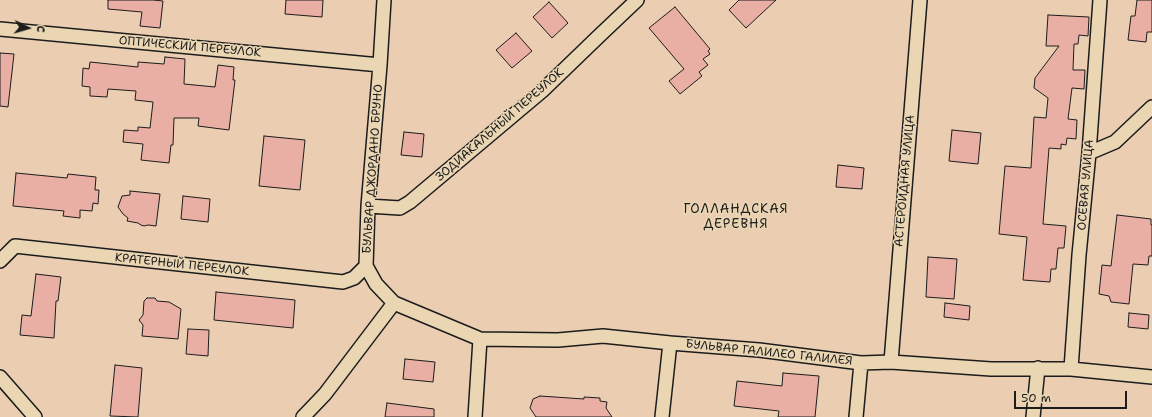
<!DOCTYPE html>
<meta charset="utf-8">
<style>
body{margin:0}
#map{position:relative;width:1152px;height:417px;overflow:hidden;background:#ebceb1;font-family:"Shantell Sans",sans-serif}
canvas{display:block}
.north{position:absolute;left:8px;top:8px;width:40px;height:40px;-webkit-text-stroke:3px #ebd6b4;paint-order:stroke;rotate:95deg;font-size:11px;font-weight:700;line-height:16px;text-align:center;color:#1c1c1c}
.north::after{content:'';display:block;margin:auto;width:14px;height:18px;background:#1c1c1c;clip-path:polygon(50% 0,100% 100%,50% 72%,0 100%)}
.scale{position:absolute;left:1014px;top:391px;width:113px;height:18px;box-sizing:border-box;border:2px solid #1c1c1c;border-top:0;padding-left:5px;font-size:12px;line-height:14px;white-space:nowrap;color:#1c1c1c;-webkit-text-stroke:3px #ebd6b4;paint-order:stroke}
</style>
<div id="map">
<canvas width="1152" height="417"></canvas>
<div class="north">С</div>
<div class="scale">50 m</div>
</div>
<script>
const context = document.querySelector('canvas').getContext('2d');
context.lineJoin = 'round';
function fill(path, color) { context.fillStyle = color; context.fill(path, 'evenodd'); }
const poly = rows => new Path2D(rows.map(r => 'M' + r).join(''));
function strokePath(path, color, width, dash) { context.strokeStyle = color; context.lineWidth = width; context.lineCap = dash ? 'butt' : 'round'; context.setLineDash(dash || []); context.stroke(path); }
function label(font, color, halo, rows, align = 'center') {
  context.font = font + ' "Shantell Sans",sans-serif'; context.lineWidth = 3; context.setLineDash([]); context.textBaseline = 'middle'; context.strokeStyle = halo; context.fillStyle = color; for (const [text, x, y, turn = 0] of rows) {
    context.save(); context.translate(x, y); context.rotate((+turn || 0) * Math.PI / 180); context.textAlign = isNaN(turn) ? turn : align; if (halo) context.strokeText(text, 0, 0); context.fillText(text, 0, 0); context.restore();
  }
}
const building = poly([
 [108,0,153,0,163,1,160,28,140,26,142,12,108,9,108,0],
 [286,0,323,0,322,17,285,14,286,0],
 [739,0,776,0,746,28,729,10,739,0],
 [1137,0,1152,0,1152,32,1147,32,1146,42,1128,40,1131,16,1135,16,1137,0],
 [549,2,568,23,552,38,533,17,549,2],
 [675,7,710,49,708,51,710,54,703,59,708,65,699,72,702,76,680,94,669,81,684,69,649,28,675,7],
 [1048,15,1089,17,1088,36,1079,35,1078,44,1074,44,1073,70,1085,70,1084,89,1072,88,1068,119,1077,120,1076,139,1067,138,1066,145,1061,144,1061,149,1049,148,1043,224,1066,226,1064,248,1058,248,1056,269,1051,269,1050,282,1023,280,1027,237,999,234,1005,166,1031,168,1034,117,1046,118,1048,98,1034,88,1035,78,1059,46,1046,46,1048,15],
 [516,33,532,51,512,68,496,50,516,33],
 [0,53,14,54,8,107,0,106,0,53],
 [165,57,185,59,184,84,215,87,218,65,234,67,233,80,235,80,229,130,198,126,199,118,174,118,173,145,171,145,169,163,141,160,143,144,123,142,124,130,138,131,138,127,150,128,153,102,135,100,136,91,108,89,107,97,90,96,90,87,82,86,83,68,89,69,90,62,138,67,138,62,164,64,165,57],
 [952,130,981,133,978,164,949,161,952,130],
 [404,132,424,134,422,157,401,155,404,132],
 [264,136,305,140,300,190,259,186,264,136],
 [838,165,864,168,862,189,836,187,838,165],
 [16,173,67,178,68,174,96,177,95,190,99,190,98,204,93,203,92,211,80,210,80,218,63,216,64,211,13,206,16,173],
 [130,191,160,194,156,226,148,225,144,226,141,225,138,223,127,221,128,218,123,214,118,207,122,196,130,195,130,191],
 [183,196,210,199,208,222,181,219,183,196],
 [1117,215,1151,219,1151,225,1152,225,1152,256,1149,256,1148,265,1133,264,1129,304,1111,302,1109,296,1099,294,1102,265,1111,266,1117,215],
 [928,257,957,259,954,299,926,297,928,257],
 [36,274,61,277,58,301,56,301,54,338,20,335,22,315,31,316,36,274],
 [216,292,295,300,293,328,214,320,216,292],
 [147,298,155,298,157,301,169,302,181,309,178,339,142,336,143,325,139,320,143,315,144,301,147,298],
 [945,303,970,306,969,320,944,317,945,303],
 [1129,313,1149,315,1148,329,1128,327,1129,313],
 [188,329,209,330,208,356,186,354,188,329],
 [405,359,435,362,433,382,403,379,405,359],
 [115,365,142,368,138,417,110,416,115,365],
 [783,373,819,376,815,417,778,417,779,411,734,406,737,381,782,386,783,373],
 [540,396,584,399,584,397,600,398,600,401,607,402,606,408,612,417,536,417,530,408,533,399,540,396],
 [387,403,434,409,434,417,385,417,387,403]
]);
const street = poly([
 [384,0,380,65,368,206,366,266,376,284,394,303,480,339,558,340,603,336,670,343,759,350,861,363,891,362,991,369,1071,369,1152,377],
 [0,29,380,65],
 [1089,153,1115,142,1152,107],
 [368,206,400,208,410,202,542,91,599,36,637,0],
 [0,261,15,246,343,282,354,278,366,266],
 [891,362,920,0],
 [1071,369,1079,255,1089,153,1100,0],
 [0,377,35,417],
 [303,417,325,394,394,303],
 [475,417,480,339],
 [662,417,670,343],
 [856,417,861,363],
 [1033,417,1038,368]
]);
const streetNames = [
 ["ОПТИЧЕСКИЙ ПЕРЕУЛОК",190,47,5],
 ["ЗОДИАКАЛЬНЫЙ ПЕРЕУЛОК",500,125,-41],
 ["БУЛЬВАР ДЖОРДАНО БРУНО",373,169,-86],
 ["АСТЕРОИДНАЯ УЛИЦА",905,181,-85],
 ["ОСЕВАЯ УЛИЦА",1086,185,-85],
 ["КРАТЕРНЫЙ ПЕРЕУЛОК",182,265,6],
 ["БУЛЬВАР ГАЛИЛЕО ГАЛИЛЕЯ",769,353,6]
];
const neighbourhoodNames = [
 ["ГОЛЛАНДСКАЯ",736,210],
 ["ДЕРЕВНЯ",736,225]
];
fill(building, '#e9afa4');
strokePath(building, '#1c1c1c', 1);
strokePath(street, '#1c1c1c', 16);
strokePath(street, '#ebd6b4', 13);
label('12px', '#1c1c1c', '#ebd6b4', streetNames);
context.letterSpacing = '1px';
label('13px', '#1c1c1c', '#ebd6b4', neighbourhoodNames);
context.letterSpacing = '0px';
</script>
